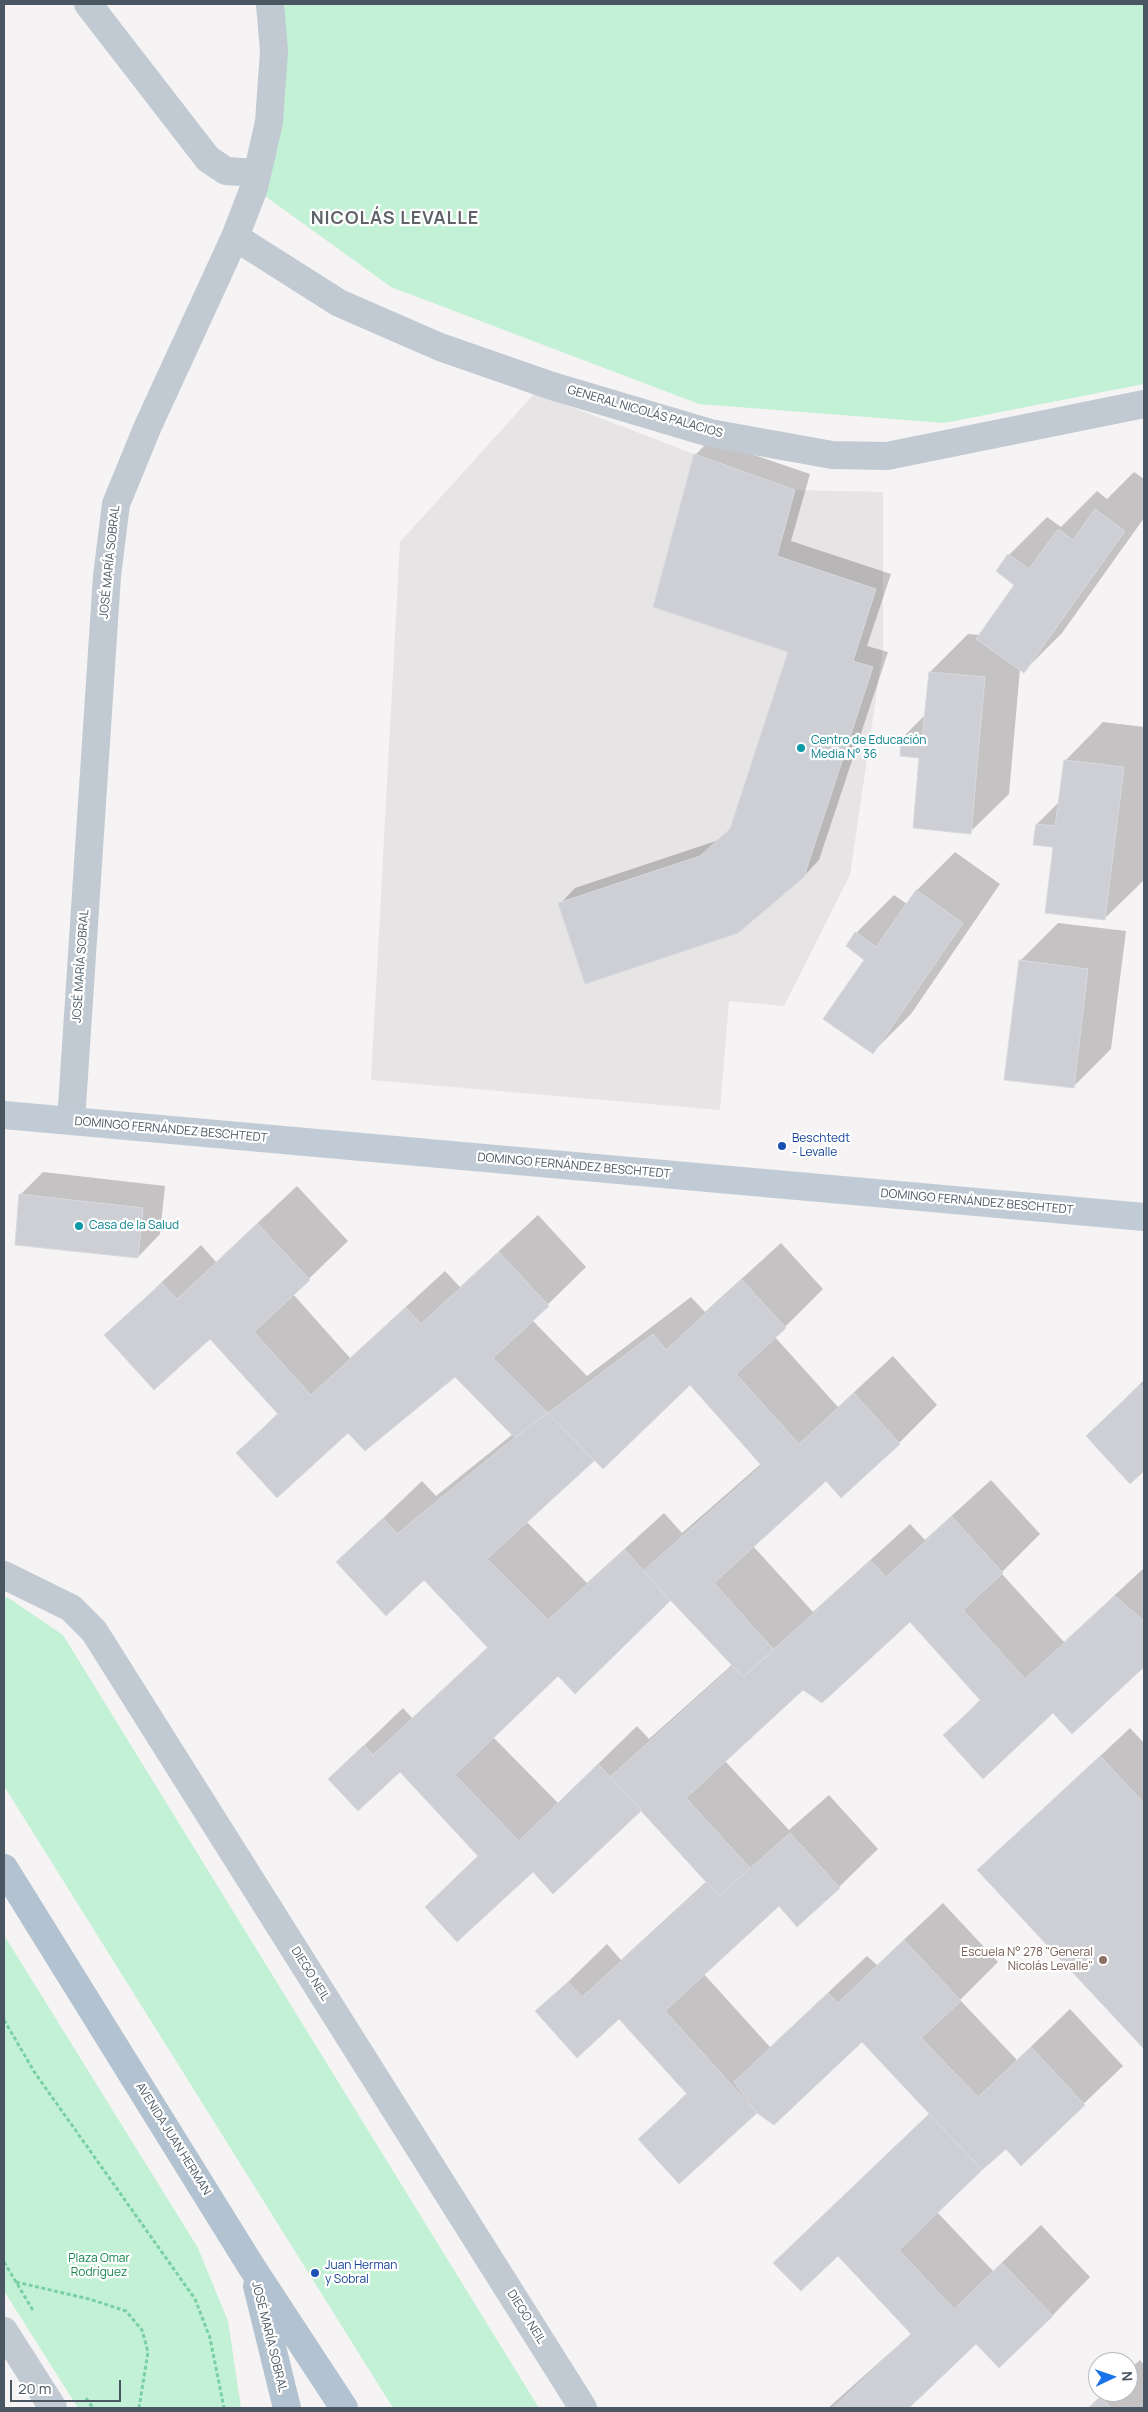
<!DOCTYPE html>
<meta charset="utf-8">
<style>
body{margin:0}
#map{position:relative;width:1148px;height:2412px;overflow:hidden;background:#f5f3f3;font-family:Manrope,sans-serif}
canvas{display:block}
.frame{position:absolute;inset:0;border:5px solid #4a5661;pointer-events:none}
.north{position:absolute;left:1088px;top:2352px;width:50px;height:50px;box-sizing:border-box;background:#fff;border:1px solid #b7bbc0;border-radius:50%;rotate:87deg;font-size:14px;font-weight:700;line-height:20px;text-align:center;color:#4a5661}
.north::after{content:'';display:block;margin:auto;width:18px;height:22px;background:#1a73e8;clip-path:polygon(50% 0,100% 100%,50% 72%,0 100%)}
.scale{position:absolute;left:10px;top:2380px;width:111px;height:22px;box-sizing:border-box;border:2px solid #4a5661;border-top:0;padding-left:6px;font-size:15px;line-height:18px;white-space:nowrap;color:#4a5661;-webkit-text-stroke:4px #fff;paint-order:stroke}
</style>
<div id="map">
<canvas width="1148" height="2412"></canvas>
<div class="frame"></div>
<div class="north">N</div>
<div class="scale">20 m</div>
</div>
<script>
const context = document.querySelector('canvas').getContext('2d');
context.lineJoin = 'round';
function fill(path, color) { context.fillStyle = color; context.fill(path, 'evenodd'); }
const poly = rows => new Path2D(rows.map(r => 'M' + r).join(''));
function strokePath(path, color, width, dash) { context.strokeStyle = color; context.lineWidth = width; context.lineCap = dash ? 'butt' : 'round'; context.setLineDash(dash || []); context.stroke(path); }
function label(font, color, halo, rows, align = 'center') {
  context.font = font + ' Manrope,sans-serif'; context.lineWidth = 4.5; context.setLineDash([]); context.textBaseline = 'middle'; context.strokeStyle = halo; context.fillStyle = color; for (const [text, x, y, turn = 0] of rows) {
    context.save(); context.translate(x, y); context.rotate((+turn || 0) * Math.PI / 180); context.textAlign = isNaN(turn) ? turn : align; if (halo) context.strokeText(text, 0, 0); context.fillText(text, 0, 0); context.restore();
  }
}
const education = poly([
 [535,393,694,454,795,490,883,492,883,650,850,875,784,1006,729,1001,720,1110,371,1080,400,542]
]);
const green = poly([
 [270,4,1144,4,1144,384,944,423,699,404,391,287,254,188],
 [7,1597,63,1635,539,2408,393,2408,4,1786,4,1598],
 [4,1935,198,2248,228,2321,241,2408,78,2408,4,2291]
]);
const shadow = poly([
 [710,440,810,474,791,541,891,574,867,646,888,652,819,860,804,876,560,904,575,888,716,841,732,828,789,651,695,455],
 [1134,472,1144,479,1144,518,1062,633,1024,671,1020,669,1009,794,970,832,921,757,903,737,926,714,930,672,968,634,980,635,1016,584,1009,555,1047,517,1061,527,1097,491,1107,499],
 [1103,722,1144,727,1143,881,1104,919,1037,824,1060,801,1065,761],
 [955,852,1000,884,911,1014,873,1052,866,959,856,933,894,895,907,904,917,890],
 [1058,923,1126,931,1111,1049,1073,1087,1020,961],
 [43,1172,165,1186,160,1234,138,1257,21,1194],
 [297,1186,348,1241,293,1294,350,1358,445,1271,460,1287,538,1215,586,1267,532,1320,587,1376,691,1297,705,1312,781,1243,823,1289,775,1337,838,1407,893,1356,937,1405,899,1443,826,1479,753,1546,813,1612,910,1524,925,1540,991,1480,1040,1534,1001,1573,1064,1642,1144,1568,1144,1666,1072,1732,1053,1711,945,1735,981,1699,910,1621,803,1688,725,1761,789,1830,829,1795,878,1849,839,1887,779,1905,703,1973,770,2047,867,1956,877,1965,943,1903,998,1962,960,2000,1017,2060,1070,2009,1123,2066,1021,2164,1006,2147,937,2212,993,2271,1041,2225,1090,2277,1052,2316,976,2342,907,2408,828,2408,912,2333,838,2254,775,2263,930,2113,862,2040,757,2112,679,2183,640,2139,688,2092,619,2017,537,2012,607,1944,621,1960,707,1881,642,1809,533,1870,426,1907,479,1855,400,1770,329,1779,403,1708,412,1718,488,1647,424,1578,337,1562,422,1481,436,1496,513,1434,455,1375,349,1431,238,1453,279,1412,210,1337,106,1335,201,1245,216,1262],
 [690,1383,762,1463,682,1533,664,1513,587,1583,526,1521,594,1459],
 [670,1600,733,1664,649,1739,637,1726,558,1803,493,1737,558,1674,575,1692],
 [1144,1380,1144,1469,1130,1482,1087,1436],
 [1130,1728,1144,1743,1144,2047,979,1870],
 [1140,2360,1144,2365,1144,2408,1088,2408,1105,2392,1128,2392,1128,2371]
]);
const building = poly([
 [694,454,795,490,777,556,876,589,853,661,873,667,804,877,738,933,585,984,558,903,700,856,730,829,788,652,653,607,694,454],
 [1095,509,1125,531,1024,673,976,639,1014,585,996,571,1008,554,1029,569,1058,529,1073,540,1095,509],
 [929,672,985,677,971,834,913,828,919,758,900,756,901,736,922,738,929,672],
 [1064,760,1124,767,1105,920,1045,913,1053,847,1033,845,1036,824,1055,826,1064,760],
 [916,890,963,923,873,1054,823,1019,864,960,846,946,855,932,876,947,916,890],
 [1019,960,1088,969,1074,1088,1004,1080,1019,960],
 [19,1194,143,1208,138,1258,15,1245,19,1194],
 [258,1224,310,1280,254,1332,311,1395,406,1308,421,1324,499,1252,549,1306,493,1358,548,1413,515,1438,455,1377,365,1451,348,1433,277,1498,236,1453,278,1414,210,1339,154,1390,104,1335,162,1283,177,1299,258,1224],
 [742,1280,786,1328,736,1374,799,1444,854,1393,900,1444,841,1498,826,1481,714,1583,774,1650,743,1677,643,1571,762,1466,690,1385,603,1469,548,1413,653,1334,666,1350,742,1280],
 [1140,1385,1144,1390,1144,1471,1130,1484,1086,1436,1140,1385],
 [548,1413,594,1461,487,1559,548,1620,625,1550,670,1601,575,1694,558,1676,455,1775,519,1841,598,1764,642,1810,553,1894,533,1872,457,1942,425,1907,478,1856,400,1772,358,1811,328,1779,364,1745,373,1755,488,1648,424,1580,386,1616,336,1562,383,1518,397,1534,530,1425,548,1413],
 [952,1517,1003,1573,963,1610,1025,1679,1115,1596,1144,1621,1144,1667,1072,1734,1053,1713,983,1779,943,1735,981,1701,910,1622,822,1703,803,1690,686,1798,750,1868,719,1896,610,1777,733,1666,743,1677,871,1561,886,1577,952,1517],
 [1100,1756,1144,1803,1144,2049,977,1870,1100,1756],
 [790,1833,840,1888,797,1927,779,1906,665,2011,757,2113,679,2184,638,2139,687,2094,619,2019,577,2058,535,2011,568,1982,582,1997,707,1883,719,1896,790,1833],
 [904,1940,961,2001,921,2038,978,2097,1031,2047,1085,2105,1021,2166,1006,2149,982,2170,862,2042,774,2125,757,2113,734,2082,828,1993,838,2003,904,1940],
 [929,2114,982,2170,899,2250,954,2309,1002,2263,1053,2316,999,2368,976,2344,909,2408,833,2408,911,2334,838,2256,801,2291,773,2263,929,2114],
 [1101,2397,1111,2408,1089,2408,1101,2397]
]);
const path = poly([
 [4,2020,35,2073,195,2299,210,2338,224,2408],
 [4,2262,34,2312],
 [16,2282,89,2299,126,2311,142,2330,148,2352,139,2408],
 [86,2398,93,2408]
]);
const street = poly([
 [88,4,208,159,226,171,257,173],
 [235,237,339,303,440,347,552,386,710,433,832,455,887,456,1144,404],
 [71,1121,107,576,116,504,148,426,235,237,254,188,269,122,274,51,270,4],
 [4,1575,71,1608,94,1631,583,2408],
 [4,2331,53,2408]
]);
const secondary = poly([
 [4,1115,1144,1217]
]);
const primary = poly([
 [4,1868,251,2266,344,2408],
 [257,2286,287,2408]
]);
const markers = [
 [801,748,5,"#0f9aa8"],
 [782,1146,5,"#1a4fb4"],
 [79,1226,5,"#0f9aa8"],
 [1103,1960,5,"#8d6e63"],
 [315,2273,5,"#1a4fb4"]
];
const streetNames = [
 ["GENERAL NICOLÁS PALACIOS",645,412,16],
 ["JOSÉ MARÍA SOBRAL",110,562,-84],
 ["JOSÉ MARÍA SOBRAL",81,966,-86],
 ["DOMINGO FERNÁNDEZ BESCHTEDT",171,1130,5],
 ["DOMINGO FERNÁNDEZ BESCHTEDT",574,1166,5],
 ["DOMINGO FERNÁNDEZ BESCHTEDT",977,1202,5],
 ["DIEGO NEIL",310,1974,58],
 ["AVENIDA JUAN HERMAN",173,2139,58],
 ["DIEGO NEIL",526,2317,58],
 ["JOSÉ MARÍA SOBRAL",269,2337,76]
];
const cultureNames = [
 ["Centro de Educación",811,741],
 ["Media N° 36",811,755],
 ["Casa de la Salud",89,1226]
];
const transitNames = [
 ["Beschtedt",792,1139],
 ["- Levalle",792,1153],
 ["Juan Herman",325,2266],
 ["y Sobral",325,2280]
];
const educationNames = [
 ["Escuela N° 278 \"General",1093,1953],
 ["Nicolás Levalle\"",1093,1967]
];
const parkNames = [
 ["Plaza Omar",99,2259],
 ["Rodríguez",99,2273]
];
const districtNames = [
 ["NICOLÁS LEVALLE",395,219]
];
fill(education, '#e6e4e5');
fill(green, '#c3f1d5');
fill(shadow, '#0003');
fill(building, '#cdcfd5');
strokePath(building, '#d7d9de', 1);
strokePath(path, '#7ad0a6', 3, [4, 2.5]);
strokePath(street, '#c1cad2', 28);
strokePath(secondary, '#c1cbd6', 28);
strokePath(primary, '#b3c2d1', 28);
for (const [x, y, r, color] of markers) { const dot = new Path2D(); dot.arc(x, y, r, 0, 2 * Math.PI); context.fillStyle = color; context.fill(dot); strokePath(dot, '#fff', 2); }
label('12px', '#4a5661', '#fff', streetNames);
label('12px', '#0d838f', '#fff', cultureNames, 'left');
label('12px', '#164399', '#fff', transitNames, 'left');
label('12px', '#785e54', '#fff', educationNames, 'right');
label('12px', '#17864f', '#fff', parkNames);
context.letterSpacing = '1px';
label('bold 18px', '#5f6368', '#fff', districtNames);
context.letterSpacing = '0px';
</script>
